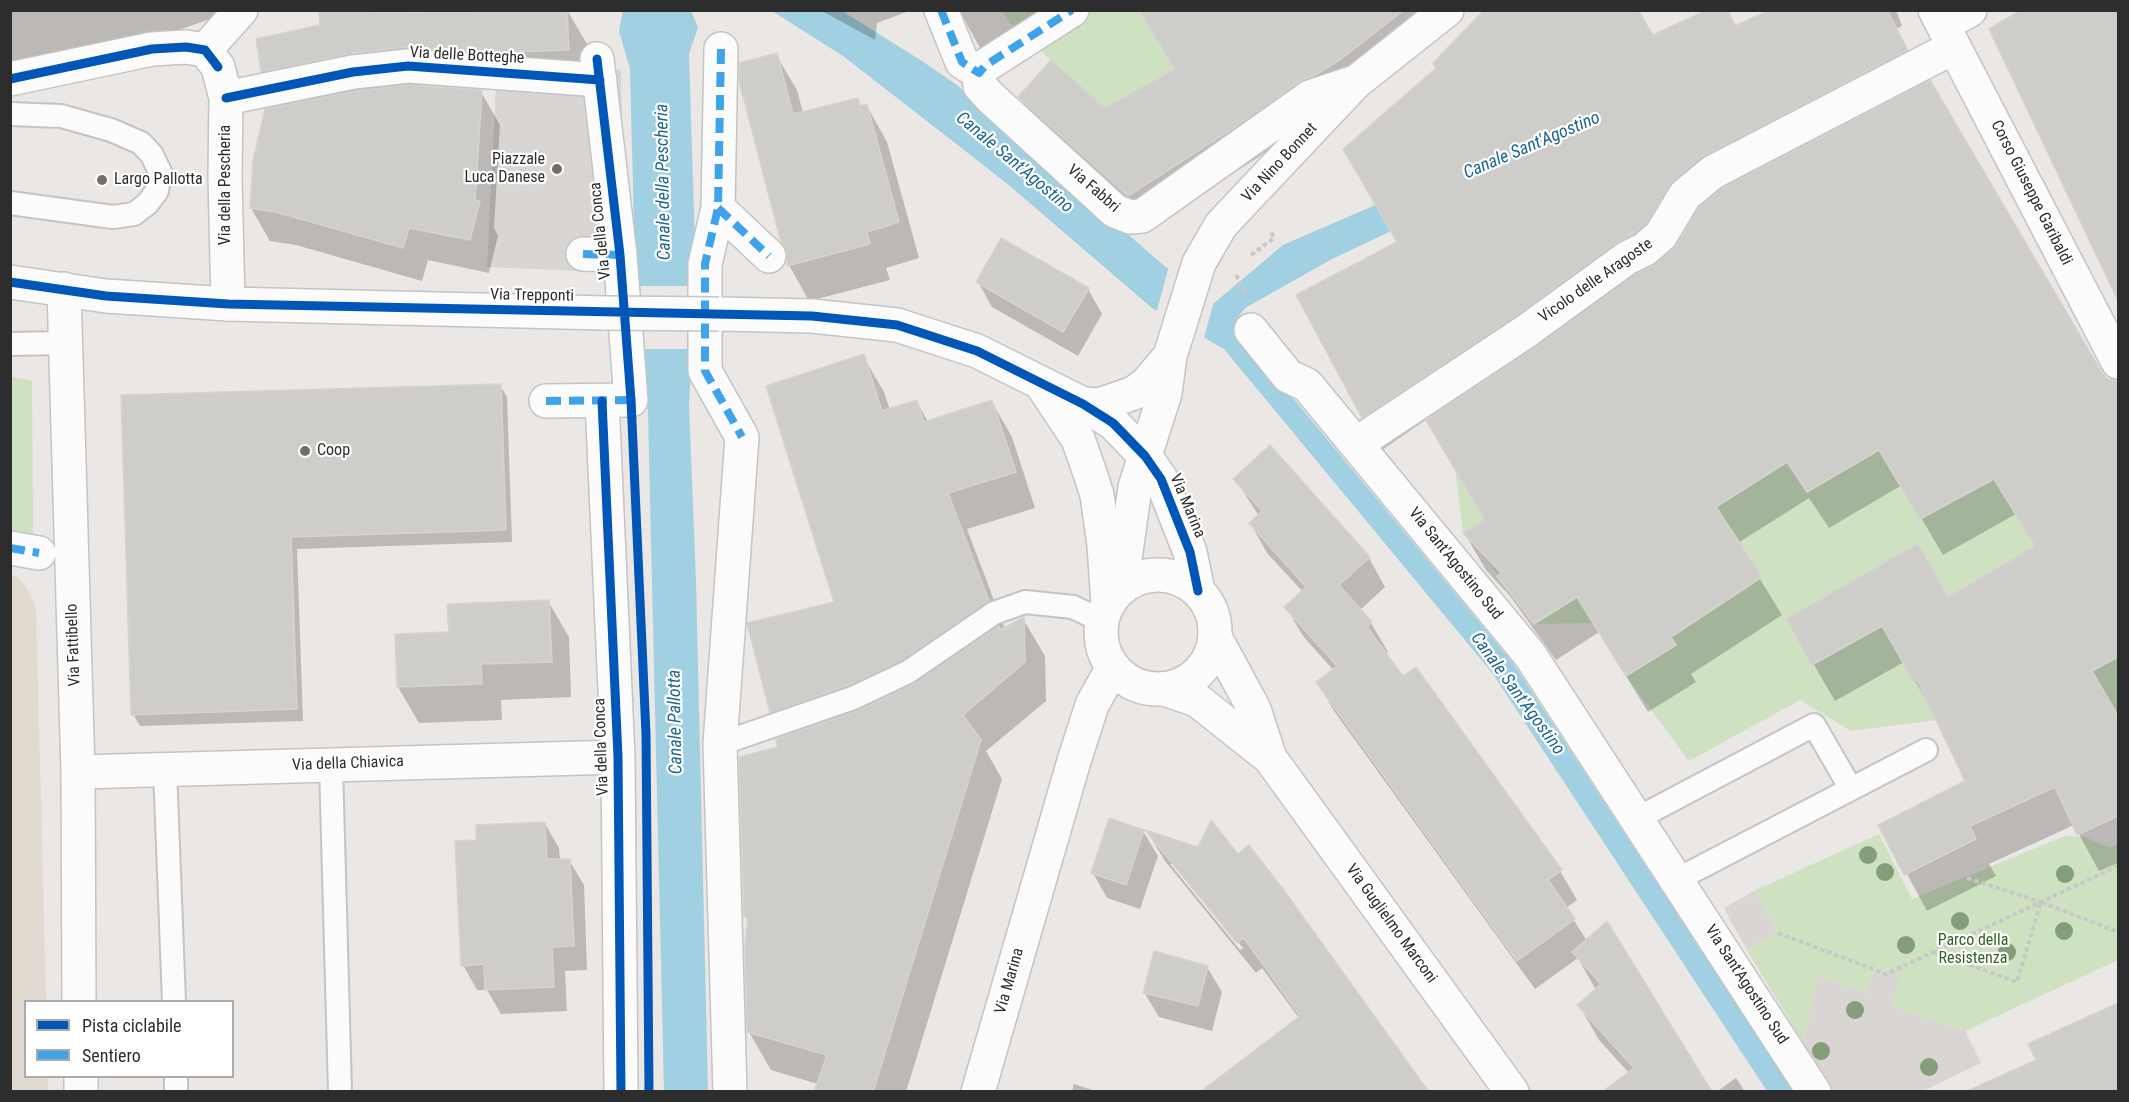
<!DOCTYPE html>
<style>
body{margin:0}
#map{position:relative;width:2129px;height:1102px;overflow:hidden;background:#eae7e4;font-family:"Roboto Condensed",sans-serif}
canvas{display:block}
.frame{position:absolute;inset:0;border:12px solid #2d2d2d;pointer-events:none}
.legend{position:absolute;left:24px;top:1000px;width:210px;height:78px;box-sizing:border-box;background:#fff;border:2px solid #ababab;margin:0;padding:8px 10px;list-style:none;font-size:18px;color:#2d2d2d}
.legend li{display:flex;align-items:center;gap:12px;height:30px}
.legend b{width:30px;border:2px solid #ababab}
</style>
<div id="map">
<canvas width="2129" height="1102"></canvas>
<div class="frame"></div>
<ul class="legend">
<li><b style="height:8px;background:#0057b8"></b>Pista ciclabile</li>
<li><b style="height:8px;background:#3ea3eb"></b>Sentiero</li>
</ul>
</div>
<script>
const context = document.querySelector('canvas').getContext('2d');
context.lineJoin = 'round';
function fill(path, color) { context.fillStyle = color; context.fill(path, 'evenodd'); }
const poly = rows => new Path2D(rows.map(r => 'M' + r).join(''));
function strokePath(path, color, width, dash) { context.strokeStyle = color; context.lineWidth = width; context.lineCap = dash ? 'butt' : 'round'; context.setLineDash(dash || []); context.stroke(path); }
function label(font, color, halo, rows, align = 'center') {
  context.font = font + ' "Roboto Condensed",sans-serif'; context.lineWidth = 4.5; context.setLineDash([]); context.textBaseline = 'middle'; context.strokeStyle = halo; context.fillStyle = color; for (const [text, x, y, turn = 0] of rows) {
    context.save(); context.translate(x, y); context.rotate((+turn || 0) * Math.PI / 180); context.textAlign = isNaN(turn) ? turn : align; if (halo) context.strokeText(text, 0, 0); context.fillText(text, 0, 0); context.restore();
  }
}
const education = poly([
 [10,575,17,576,28,590,36,608,46,1001,26,1002,26,1076,48,1077,48,1091,11,1091]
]);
const green = poly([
 [1001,11,1297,11,1121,123,1010,23],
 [1870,226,2055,410,2118,545,2118,728,1977,796,1936,720,1851,731,1800,700,1689,761,1626,676,1594,623,1534,624,1483,555,1463,533,1455,468],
 [11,377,32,381,33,534,11,530],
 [1879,834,1912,899,2065,836,2085,837,2110,848,2118,844,2118,960,1965,1031,1891,1007,1899,967,1886,974,1866,993,1820,977,1803,1042,1747,950,1778,932,1754,891]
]);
const plaza = poly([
 [497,64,621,70,625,273,487,267],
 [1754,891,1778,933,1747,950,1724,908],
 [1902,966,1892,1007,1965,1031,1981,1063,1923,1091,1833,1091,1803,1042,1819,976,1866,993,1876,969,1886,974]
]);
const water = poly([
 [623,10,691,11,698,27,689,54,696,277,689,406,696,581,708,1091,664,1091,648,413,635,268,630,69,619,31],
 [772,11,842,11,922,61,957,85,1162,264,1213,304,1283,245,1479,160,1853,11,1888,11,1891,17,1772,61,1425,215,1332,259,1245,308,1237,319,1238,330,1244,339,1513,663,1793,1091,1767,1091,1493,674,1224,349,1152,308,1010,186,950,139,843,56]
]);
const pier = poly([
 [1169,266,1213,300,1215,298,1203,341,1156,314],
 [633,286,698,286,695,349,639,349]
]);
const shadow = poly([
 [10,10,236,10,130,47,10,78],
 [334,10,376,10,378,14,567,10,587,44,589,86,409,85,481,92,500,125,494,228,498,236,489,273,428,260,422,281,296,245,270,241,251,208,284,107,263,71,322,26],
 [820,10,912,10,877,23,875,40],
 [959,10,1073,10,1080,27,1024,52,994,73],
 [1140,10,1466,10,1360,92,1318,114,1257,158,1147,228,1039,130,1020,97,1104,110,1176,70],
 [1727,10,1737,27,1774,10,1896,10,1902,26,1896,29,1926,85,2100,372,2107,380,2118,380,2118,863,2099,871,2074,825,1989,864,1996,876,1927,911,1881,826,1967,781,1936,717,1904,662,1835,701,1788,620,1948,599,2036,547,2016,514,1943,555,1902,485,1829,528,1809,498,1738,543,1782,615,1691,674,1696,682,1648,712,1599,632,1556,660,1510,596,1486,570,1465,534,1487,521,1427,419,1382,450,1363,417,1438,68,1652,36],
 [1702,205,1678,246,1664,258,1691,214],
 [2024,10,2118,10,2118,298,1991,29],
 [776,55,797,90,803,113,857,99,861,107,867,106,887,142,919,258,886,268,890,280,809,301,789,265],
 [978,282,1088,289,1102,314,1078,356,992,307],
 [863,356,884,392,890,410,917,402,928,422,992,402,1012,437,1035,508,967,529,1005,629,1023,619,1045,656,1046,701,986,751,1002,779,906,1092,815,1092,818,1084,771,1070,749,1032,749,922,745,916,741,758,780,748,785,737,771,712,836,603],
 [500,385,507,397,512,542,297,549,303,721,140,726,133,714,122,397],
 [1235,479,1369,558,1385,587,1360,610,1371,623,1388,652,1385,655,1560,871,1577,900,1566,908,1587,941,1710,1092,1629,1073,1599,1040,1579,1005,1596,990,1578,958,1535,989,1334,711,1318,682,1334,671,1303,636,1286,607,1303,592,1267,553,1251,524,1259,516],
 [548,601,569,637,571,697,501,700,502,720,419,723,398,687,396,635,450,633],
 [545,824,559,848,560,860,569,860,584,885,587,970,565,971,567,1011,501,1014,487,990,477,990,463,965,478,842],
 [1143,831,1158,856,1140,909,1107,898,1093,873],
 [1148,833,1427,1092,1299,1018,1262,968,1256,973,1165,861],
 [1170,864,1174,864,1243,948,1240,950],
 [1207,967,1222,992,1212,1031,1159,1017,1144,992],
 [2118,1003,2118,1092,2013,1092,2039,1061,2030,1044],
 [1736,1078,1745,1092,1716,1092],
 [1074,1084,1098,1092,1072,1092]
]);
const building = poly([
 [319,10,374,10,374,13,567,10,569,50,485,53,406,47,349,54,261,72,256,39,320,25,319,10],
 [1139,10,1404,10,1341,59,1315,75,1299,82,1238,125,1128,196,1018,97,1051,60,1105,108,1175,69,1139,10],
 [1484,10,1638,10,1653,35,1707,10,1728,10,1735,26,1770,10,1887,10,1908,50,1701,157,1673,181,1646,223,1634,233,1616,243,1514,317,1362,418,1296,295,1397,242,1343,149,1436,68,1433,63,1484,10],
 [2021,10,2118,10,2118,301,1989,29,2021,10],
 [777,53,793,114,858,98,860,106,867,104,899,222,867,232,870,244,787,266,787,251,781,242,739,81,739,63,777,53],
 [1930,80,2101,371,2108,379,2118,381,2118,657,2092,671,2118,716,2118,816,2077,835,2055,787,1970,826,1976,839,1904,875,1878,825,1965,781,1917,680,1914,682,1882,626,1812,665,1786,619,1918,544,1948,597,2035,546,1994,479,1920,519,1879,450,1807,492,1787,462,1716,507,1762,577,1671,637,1676,645,1626,676,1577,597,1534,624,1497,576,1501,573,1463,533,1485,520,1426,420,1535,348,1637,274,1657,263,1677,245,1699,207,1723,188,1930,80],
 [408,85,482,90,475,200,480,201,470,240,409,228,403,248,276,212,250,208,253,161,265,109,356,91,408,85],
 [1001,238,1089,288,1063,332,976,282,1001,238],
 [864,354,882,411,917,400,924,422,992,400,1016,472,948,493,989,601,901,660,848,685,770,713,747,623,834,602,766,386,864,354],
 [501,384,506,530,291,537,297,709,131,715,121,395,501,384],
 [1270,445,1370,557,1339,585,1372,622,1367,627,1403,676,1416,667,1562,870,1548,880,1575,919,1517,961,1316,682,1337,666,1284,607,1306,587,1249,523,1262,511,1233,479,1270,445],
 [549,600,552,662,481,664,482,684,397,687,395,634,449,632,447,604,549,600],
 [1024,617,1025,662,963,715,981,740,873,1092,814,1092,827,1055,747,1032,745,948,748,915,744,916,739,757,778,747,776,739,857,711,914,684,999,626,1000,630,1024,617],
 [1109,818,1144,830,1126,885,1091,873,1109,818],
 [1211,820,1238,854,1249,845,1283,889,1429,1092,1200,1092,1300,1016,1244,938,1237,943,1145,830,1198,847,1211,820],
 [545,822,547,859,570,859,574,946,552,947,554,987,485,990,484,964,461,966,455,841,476,840,476,825,545,822],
 [1607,921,1712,1092,1602,1092,1634,1068,1577,1005,1601,984,1572,952,1607,921],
 [1154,951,1208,966,1198,1006,1143,993,1154,951],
 [2118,1003,2118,1092,1965,1092,2036,1060,2028,1044,2118,1003]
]);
const path = poly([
 [1251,255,1274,238,1270,230],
 [1236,275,1245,292],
 [1967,878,2041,902],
 [1778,933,1886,974,2118,866],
 [1934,952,2017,982,2041,902,2118,932]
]);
const lane = poly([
 [10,114,61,116,111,130,141,143,152,155,160,172,157,191,147,204,134,214,113,217,10,203],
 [10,344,65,343],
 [720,744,853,698,908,672,994,613,1025,602,1073,607,1102,621],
 [331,765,340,1092],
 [165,769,174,1002],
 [1851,789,1926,750],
 [1638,818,1814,725,1851,789,1678,879],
 [176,1076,176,1092]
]);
const street = poly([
 [941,10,962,62,979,73],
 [1935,10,2118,362],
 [1943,25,1970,10],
 [721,49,718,208,705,264,705,371,742,437,720,744,730,1092],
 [205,50,241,10],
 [979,73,980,86,990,97,1115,211,1130,217,1142,216,1310,97,1352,83],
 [979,73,986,65,1072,10],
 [10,79,152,49,186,47,205,50,218,67,226,98,225,177,228,304],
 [226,98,353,72,408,66,600,80],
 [718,208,769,256],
 [583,254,620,255],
 [64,289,78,772,79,1002],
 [1251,330,1288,376,1307,385,1530,655,1814,1092],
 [546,401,631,400,620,255,597,59],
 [602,401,618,757,621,1092],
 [1083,404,1099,405,1134,393,1147,383,1170,356],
 [1356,444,1525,332,1627,258,1645,249,1661,235,1685,195,1713,172,1954,47],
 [10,548,39,553],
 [1121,588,1135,487,1165,393,1170,356,1199,263,1221,225,1356,82,1447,10],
 [1215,637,1254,709,1270,758],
 [1164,689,1197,700,1270,758,1512,1092],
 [78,772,618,757],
 [81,1076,81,1092]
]);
const secondary = poly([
 [10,282,106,296,228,304,605,313],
 [719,314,812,316,897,325,977,351,1083,404,1113,423,1145,456,1161,479,1190,552,1198,591],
 [1042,385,1078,439,1091,476,1097,495,1104,545,1108,604],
 '1101 632a57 57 0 1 1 114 0a57 57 0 1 1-114 0Z',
 [978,1092,1074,761,1092,705,1113,667]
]);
const secondaryBridge = poly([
 [605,313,719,314]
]);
const quiet = poly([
 [941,10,962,62,979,73,986,65,1072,10],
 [721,49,718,208,705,264,705,371,742,437],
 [718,208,769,256],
 [583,254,620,255],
 [546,401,631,400,631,395],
 [10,548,39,553]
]);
const cycleway = poly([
 [597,59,620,255,631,400,646,734,649,1092],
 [10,79,152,49,186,47,205,50,218,67],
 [226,98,353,72,408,66,600,80],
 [10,282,106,296,228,304,812,316,897,325,977,351,1083,404,1113,423,1145,456,1161,479,1190,552,1198,591],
 [602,401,618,757,621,1092]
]);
const trees = [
 [1868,855],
 [1885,872],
 [2065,874],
 [1960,921],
 [2064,931],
 [1906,945],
 [2007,952],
 [1855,1010],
 [1821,1051],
 [1929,1067]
];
const markers = [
 [557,169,6,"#6f6e6d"],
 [102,180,6,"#6f6e6d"],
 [305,451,6,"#6f6e6d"]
];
const streetNames = [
 ["Via delle Botteghe",467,56,3],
 ["Via Nino Bonnet",1280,163,-47],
 ["Via della Pescheria",226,185,-90],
 ["Via Fabbri",1093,189,41],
 ["Corso Giuseppe Garibaldi",2031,193,63],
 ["Via della Conca",601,231,-96],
 ["Vicolo delle Aragoste",1596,281,-35],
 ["Via Trepponti",532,296,1],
 ["Via Marina",1187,506,67],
 ["Via Sant'Agostino Sud",1455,564,51],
 ["Via Fattibello",74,645,-92],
 ["Via della Conca",602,747,-92],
 ["Via della Chiavica",348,764,-2],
 ["Via Guglielmo Marconi",1391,924,54],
 ["Via Marina",1010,981,-74],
 ["Via Sant'Agostino Sud",1746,985,57]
];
const poiNames = [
 ["Piazzale",545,160,"right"],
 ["Luca Danese",545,178,"right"],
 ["Largo Pallotta",114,180],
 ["Coop",317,451]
];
const parkNames = [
 ["Parco della",1973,941],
 ["Resistenza",1973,959]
];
const waterNames = [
 ["Canale Sant'Agostino",1532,146,-23],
 ["Canale Sant'Agostino",1014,163,40],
 ["Canale della Pescheria",664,182,-91],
 ["Canale Sant'Agostino",1517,694,54],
 ["Canale Pallotta",676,722,-91]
];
fill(education, '#e0dad1');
fill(green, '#cee1c1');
fill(plaza, '#d8d5d2');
fill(water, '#a1d0e2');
fill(pier, '#eae7e4');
fill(shadow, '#0003');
fill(building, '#cfcdca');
strokePath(building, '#d5d3d0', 1.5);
strokePath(lane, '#c4c4c4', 26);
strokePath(street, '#c4c4c4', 36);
strokePath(secondary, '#c4c4c4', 36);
strokePath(path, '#c8c8c8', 4, [4.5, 3]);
strokePath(lane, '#fcfbfb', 22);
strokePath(street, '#fcfbfb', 33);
strokePath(secondary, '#fcfbfb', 33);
strokePath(secondaryBridge, '#c4c4c4', 36, []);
strokePath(secondaryBridge, '#fcfbfb', 33);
strokePath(quiet, '#3ea3eb', 8, [15, 8]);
strokePath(cycleway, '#0057b8', 9);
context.fillStyle = '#849e7a';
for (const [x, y] of trees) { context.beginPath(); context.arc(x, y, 9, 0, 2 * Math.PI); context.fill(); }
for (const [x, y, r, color] of markers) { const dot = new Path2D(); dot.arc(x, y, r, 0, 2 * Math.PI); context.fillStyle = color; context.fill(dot); strokePath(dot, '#fff', 2); }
label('16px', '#2d2d2d', '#fff', streetNames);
label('16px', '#2d2d2d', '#fff', poiNames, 'left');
label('16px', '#306324', '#fff', parkNames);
label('italic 18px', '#1f668f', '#fff', waterNames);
</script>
